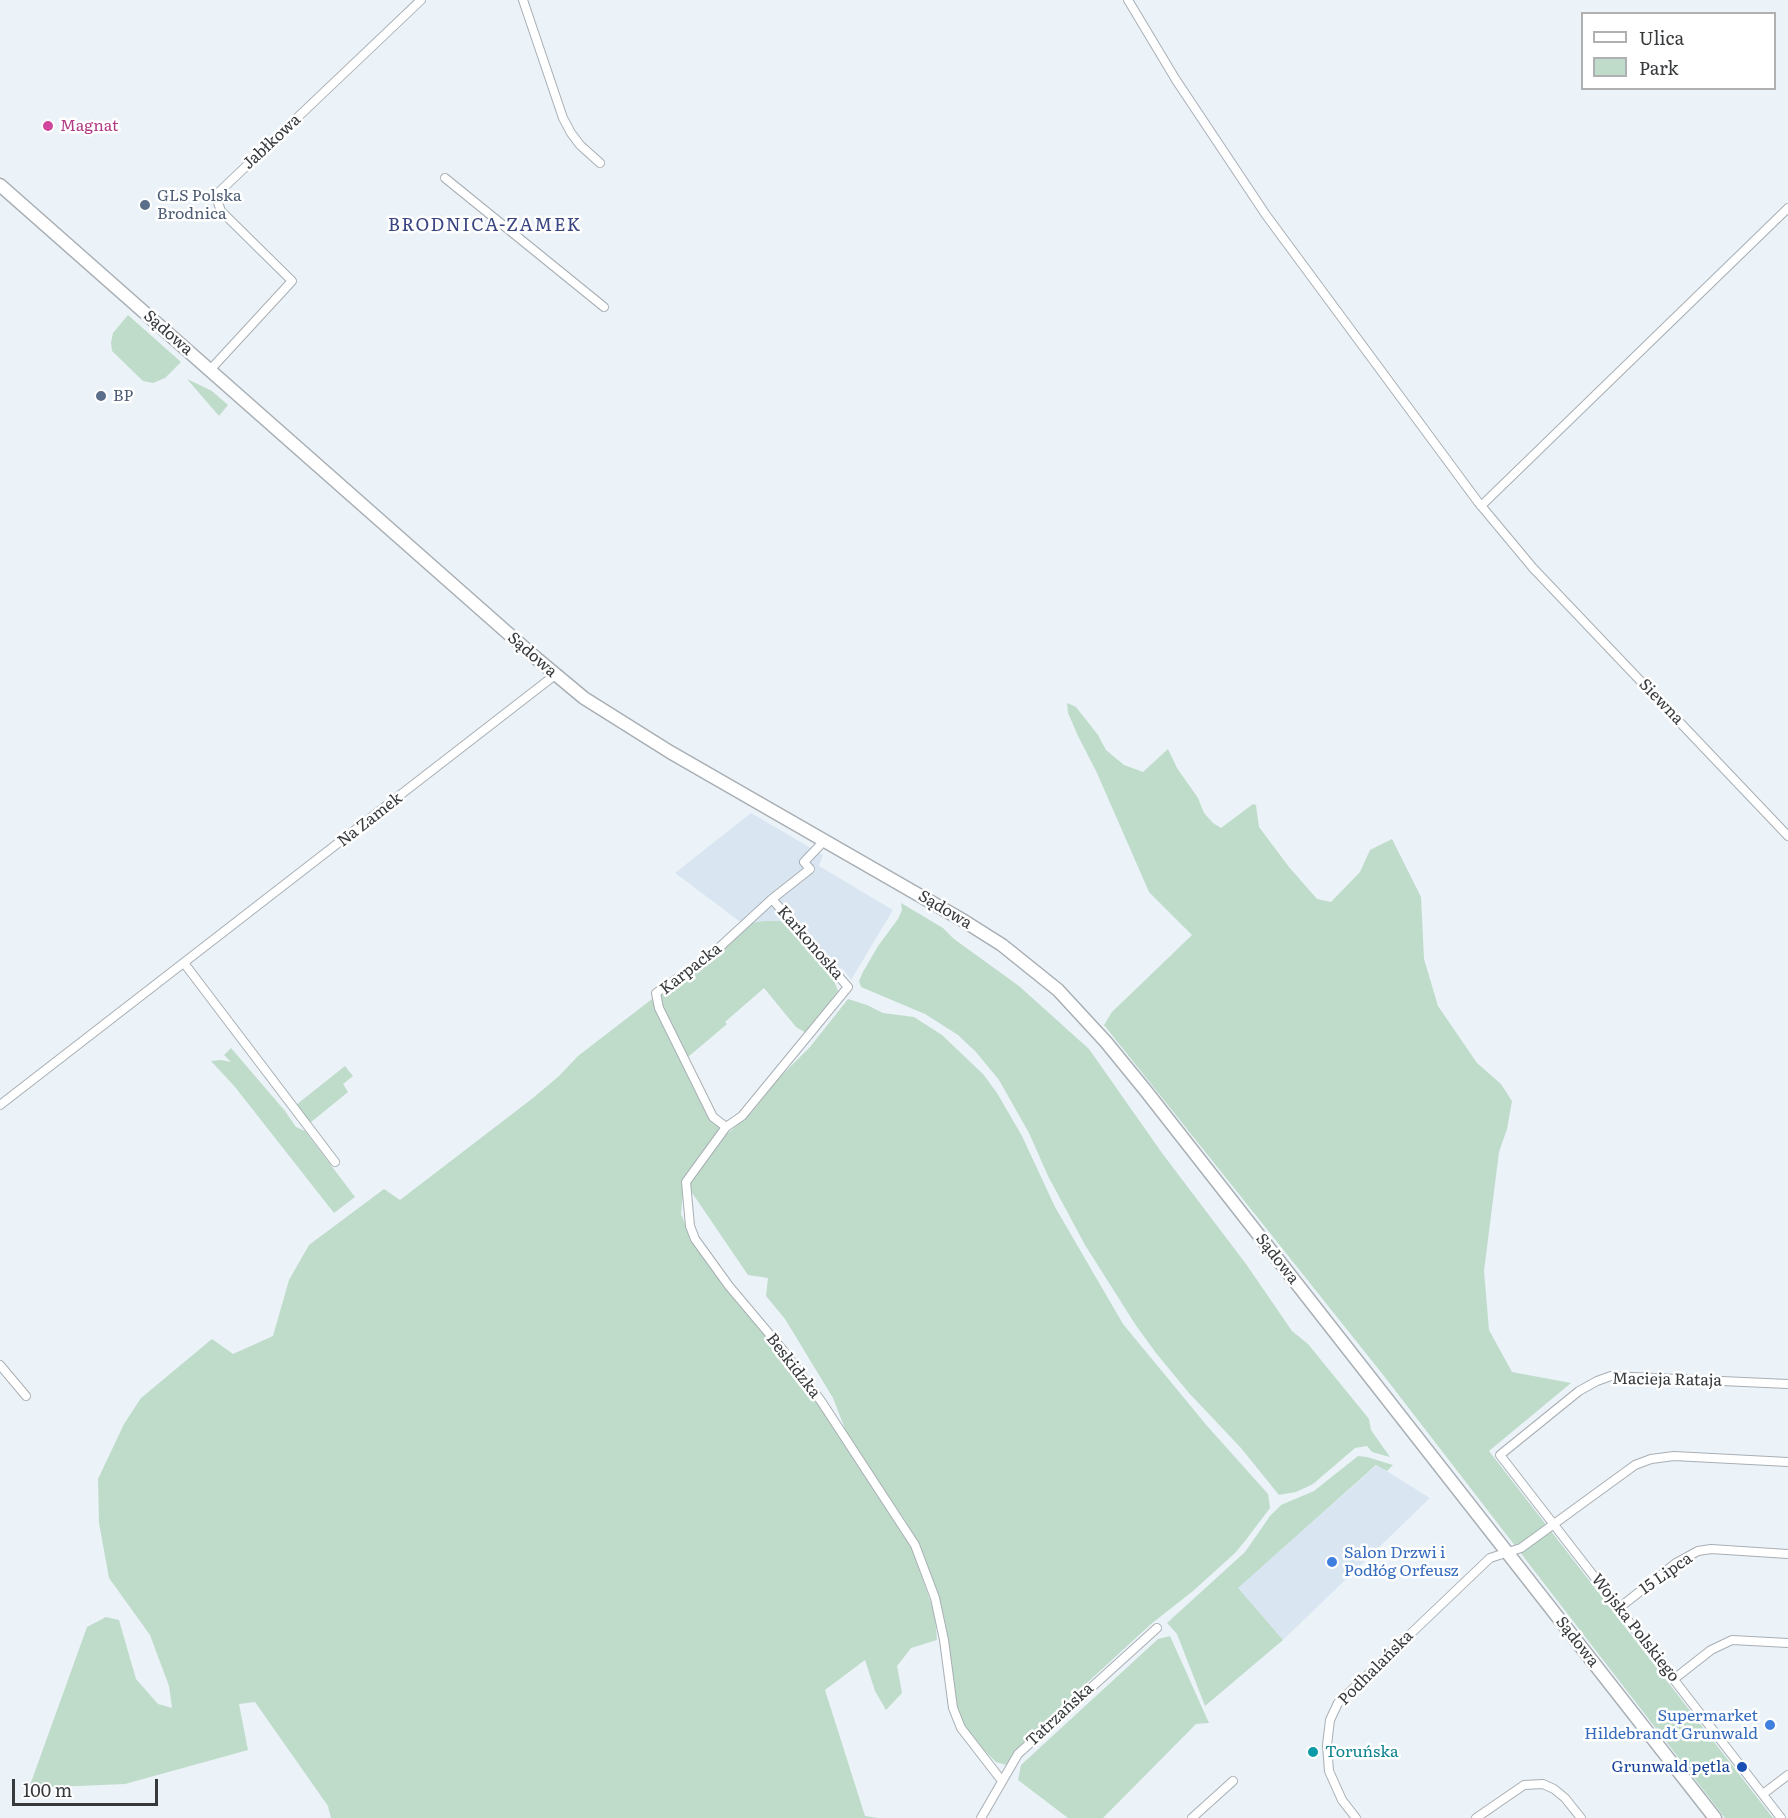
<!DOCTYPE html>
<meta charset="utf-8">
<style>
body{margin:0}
#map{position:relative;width:1788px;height:1818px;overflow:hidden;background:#ebf2f8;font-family:Literata,serif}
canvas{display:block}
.legend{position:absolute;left:1581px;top:12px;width:195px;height:78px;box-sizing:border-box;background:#fff;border:2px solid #afb0b1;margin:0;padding:8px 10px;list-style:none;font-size:18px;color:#373a3c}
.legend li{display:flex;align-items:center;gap:12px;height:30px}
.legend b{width:30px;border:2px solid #afb0b1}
.scale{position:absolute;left:12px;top:1779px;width:146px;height:27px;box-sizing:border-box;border:3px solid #373a3c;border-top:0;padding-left:8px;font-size:18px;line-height:21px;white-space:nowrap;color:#373a3c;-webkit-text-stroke:4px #fff;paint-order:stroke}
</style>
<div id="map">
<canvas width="1788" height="1818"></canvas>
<ul class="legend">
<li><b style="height:8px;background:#fff"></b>Ulica</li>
<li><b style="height:16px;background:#bfdcca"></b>Park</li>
</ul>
<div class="scale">100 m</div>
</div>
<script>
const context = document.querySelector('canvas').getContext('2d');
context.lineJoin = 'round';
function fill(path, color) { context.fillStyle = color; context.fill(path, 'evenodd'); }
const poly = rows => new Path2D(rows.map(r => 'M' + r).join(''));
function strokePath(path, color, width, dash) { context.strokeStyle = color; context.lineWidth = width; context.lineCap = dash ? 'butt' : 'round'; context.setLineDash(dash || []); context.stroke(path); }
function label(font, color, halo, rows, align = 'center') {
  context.font = font + ' Literata,serif'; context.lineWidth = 5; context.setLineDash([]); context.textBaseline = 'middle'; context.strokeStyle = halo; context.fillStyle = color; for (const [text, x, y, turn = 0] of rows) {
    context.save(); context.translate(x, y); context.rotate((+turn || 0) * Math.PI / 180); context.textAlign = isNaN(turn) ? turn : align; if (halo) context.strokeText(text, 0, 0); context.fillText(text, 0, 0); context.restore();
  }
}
const built = poly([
 [751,813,823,855,819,866,893,910,851,980,843,969,831,973,781,921,749,923,739,921,675,873],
 [1377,1465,1430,1498,1283,1640,1237,1588]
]);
const green = poly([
 [128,315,181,362,165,378,153,383,143,381,112,351,111,343,113,333],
 [187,379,212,391,228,405,219,416],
 [1067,703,1076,707,1098,735,1106,750,1124,765,1143,772,1168,749,1177,768,1198,798,1204,813,1213,823,1221,828,1253,804,1256,805,1259,827,1289,867,1317,899,1331,902,1360,872,1370,850,1392,839,1421,897,1424,959,1438,1006,1477,1063,1501,1084,1512,1101,1507,1129,1499,1152,1484,1271,1489,1330,1512,1372,1571,1383,1489,1451,1773,1818,1725,1818,1384,1376,1104,1025,1112,1012,1192,935,1149,892,1097,773,1078,736,1068,713],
 [901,903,943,928,954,939,1019,986,1089,1049,1162,1153,1246,1264,1292,1331,1308,1344,1369,1419,1371,1430,1390,1457,1372,1452,1367,1446,1355,1448,1313,1484,1296,1492,1279,1495,1241,1448,1189,1393,1156,1353,1135,1324,1085,1245,1048,1176,1029,1133,999,1080,976,1052,958,1035,925,1014,861,987,859,981,863,972,878,946,898,919,902,910],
 [765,921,781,921,831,973,838,991,806,1033,796,1027,764,988,725,1022,727,1024,688,1057,665,1015,660,997,667,988,749,923],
 [652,999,712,1122,728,1133,752,1112,777,1080,810,1047,848,999,867,1005,883,1013,914,1017,942,1035,983,1074,997,1093,1022,1136,1055,1207,1123,1324,1208,1427,1268,1494,1270,1508,1245,1541,1235,1553,1193,1591,1151,1624,1075,1694,1016,1750,1006,1765,996,1762,971,1737,958,1714,951,1693,946,1627,941,1604,916,1542,906,1522,864,1462,847,1434,833,1398,785,1319,766,1296,768,1278,748,1275,684,1181,681,1214,692,1240,730,1294,783,1356,824,1413,911,1545,935,1615,937,1640,911,1648,897,1666,902,1693,886,1710,875,1691,865,1660,825,1690,865,1816,878,1818,331,1818,328,1806,255,1702,239,1704,248,1750,125,1784,29,1788,87,1627,106,1617,119,1620,136,1679,158,1704,172,1708,169,1686,150,1635,109,1578,99,1523,98,1479,124,1424,141,1398,212,1339,233,1354,273,1336,289,1280,309,1245,384,1189,400,1200,533,1098,559,1076,578,1056],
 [231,1048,285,1111,296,1127,305,1131,355,1197,334,1213,235,1087,211,1061,221,1060,231,1062,224,1055],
 [345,1066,353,1076,343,1084,348,1092,310,1123,296,1105],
 [1358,1456,1367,1457,1393,1465,1387,1471,1376,1465,1238,1588,1283,1640,1205,1706,1177,1634,1167,1623,1245,1552,1270,1516,1281,1505,1314,1491],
 [1170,1636,1209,1723,1196,1724,1103,1818,1068,1818,1018,1780,1021,1765,1158,1639]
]);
const minor = poly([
 [523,0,563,118,571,133,580,145,600,163],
 [1128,0,1176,80,1266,215,1478,502,1533,568,1788,836],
 [445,178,604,307],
 [210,370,292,281,221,211,217,200,219,192,421,0],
 [1481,506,1788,208],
 [772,899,848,987,742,1116,726,1127,686,1182,690,1226,695,1239,729,1286,782,1349,821,1401,915,1545,935,1598,944,1640,953,1708,961,1728,1002,1781],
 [184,963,335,1162],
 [0,1105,555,675],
 [726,1127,713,1117,659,1008,656,993,710,956,772,899,810,869,804,862,824,841],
 [0,1365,26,1396],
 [1619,1608,1676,1563,1698,1551,1711,1549,1788,1554],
 [1674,1679,1711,1650,1732,1640,1788,1643],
 [1763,1794,1788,1775],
 [981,1818,1018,1754,1157,1628],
 [1192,1818,1233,1781],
 [1356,1818,1342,1800,1329,1771,1327,1745,1330,1720,1338,1703,1490,1558,1521,1548,1635,1465,1651,1459,1674,1456,1788,1462],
 [1476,1818,1524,1785,1543,1784,1554,1789,1565,1798,1581,1818],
 [1781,1818,1500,1455,1579,1391,1597,1381,1611,1376,1788,1384]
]);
const primary = poly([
 [0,185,536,658,584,698,670,752,964,921,1002,945,1058,990,1106,1042,1146,1091,1715,1818]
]);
const markers = [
 [48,126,6,"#d1479c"],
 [145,205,6,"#5c6f8a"],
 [101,396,6,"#5c6f8a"],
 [1332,1562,6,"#3f7fe0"],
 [1770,1725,6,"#3f7fe0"],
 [1313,1752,6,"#0f9aa8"],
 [1742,1767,6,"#1a4fb4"]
];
const hotelNames = [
 ["Magnat",60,126]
];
const streetNames = [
 ["Jabłkowa",272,142,-43],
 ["Sądowa",168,333,41],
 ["Sądowa",532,655,41],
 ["Siewna",1661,702,46],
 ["Na Zamek",370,820,-38],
 ["Sądowa",945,910,31],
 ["Karkonoska",810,943,49],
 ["Karpacka",691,969,-38],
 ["Sądowa",1277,1259,52],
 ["Beskidzka",793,1366,52],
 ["Macieja Rataja",1667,1380,1],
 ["15 Lipca",1666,1574,-35],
 ["Wojska Polskiego",1635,1628,52],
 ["Sądowa",1577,1642,52],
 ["Podhalańska",1376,1668,-45],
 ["Tatrzańska",1060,1715,-43]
];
const serviceNames = [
 ["GLS Polska",157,196],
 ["Brodnica",157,214],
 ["BP",113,396]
];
const shopNames = [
 ["Salon Drzwi i",1344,1553],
 ["Podłóg Orfeusz",1344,1571],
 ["Supermarket",1758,1716,"right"],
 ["Hildebrandt Grunwald",1758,1734,"right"]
];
const cultureNames = [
 ["Toruńska",1325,1752]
];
const transitNames = [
 ["Grunwald pętla",1730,1767]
];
const neighbourhoodNames = [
 ["BRODNICA-ZAMEK",485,226]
];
fill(built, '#d9e6f1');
fill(green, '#bfdcca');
strokePath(minor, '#a8afb4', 10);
strokePath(primary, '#a8afb4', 15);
strokePath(minor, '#fff', 8);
strokePath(primary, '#fff', 12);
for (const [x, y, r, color] of markers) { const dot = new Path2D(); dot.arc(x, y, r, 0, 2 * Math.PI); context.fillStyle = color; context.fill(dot); strokePath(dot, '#fff', 2); }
label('16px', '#b23c85', '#fff', hotelNames, 'left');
label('16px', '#373a3c', '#fff', streetNames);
label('16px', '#4e5e75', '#fff', serviceNames, 'left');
label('16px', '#366cbe', '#fff', shopNames, 'left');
label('16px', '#0d838f', '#fff', cultureNames, 'left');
label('16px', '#164399', '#fff', transitNames, 'right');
context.letterSpacing = '1.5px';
label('18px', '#394682', '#fff', neighbourhoodNames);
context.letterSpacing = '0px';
</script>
